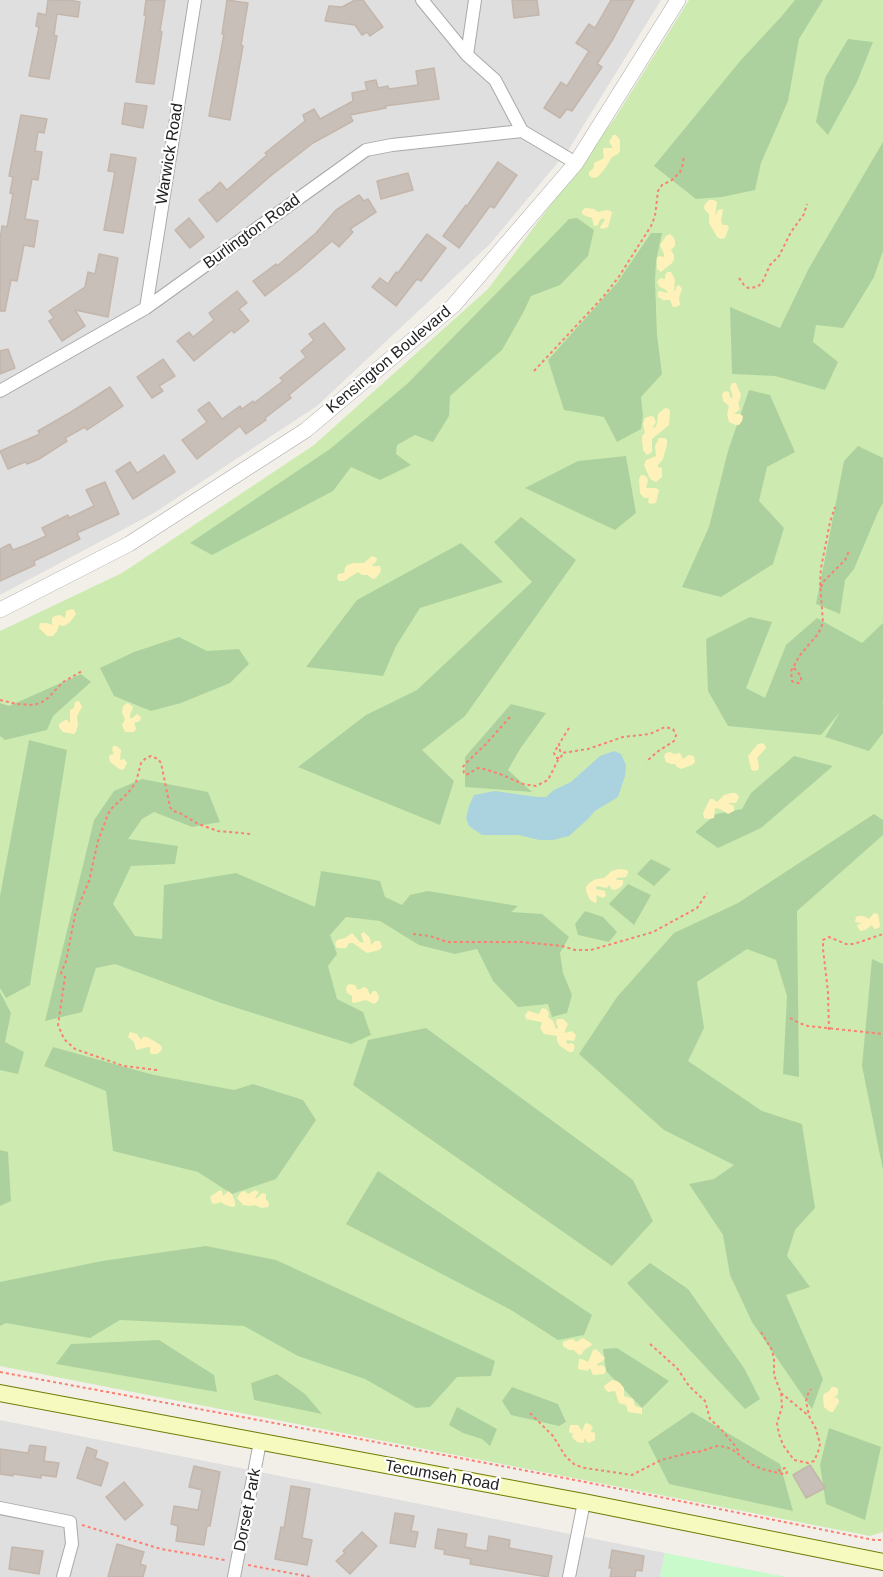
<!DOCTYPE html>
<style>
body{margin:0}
canvas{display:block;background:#f2efe9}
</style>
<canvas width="883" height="1577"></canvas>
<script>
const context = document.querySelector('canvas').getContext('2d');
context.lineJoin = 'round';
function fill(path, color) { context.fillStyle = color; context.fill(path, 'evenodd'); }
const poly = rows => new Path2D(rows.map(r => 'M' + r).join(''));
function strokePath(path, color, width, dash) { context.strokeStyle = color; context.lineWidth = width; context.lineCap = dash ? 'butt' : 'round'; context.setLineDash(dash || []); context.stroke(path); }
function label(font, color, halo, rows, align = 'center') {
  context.font = font + ' Arial,sans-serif'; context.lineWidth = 4.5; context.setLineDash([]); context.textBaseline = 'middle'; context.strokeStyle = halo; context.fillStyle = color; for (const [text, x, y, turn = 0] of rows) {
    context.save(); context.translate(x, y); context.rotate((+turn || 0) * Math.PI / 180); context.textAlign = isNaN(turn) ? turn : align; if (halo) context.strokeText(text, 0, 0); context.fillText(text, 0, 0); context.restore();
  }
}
const residential = poly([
 [0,0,661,0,569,149,490,244,317,406,154,513,0,595],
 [0,1420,665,1553,660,1577,0,1577]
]);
const grass = poly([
 [689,0,883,0,883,1532,870,1536,0,1366,0,631,122,573,314,445,488,289,615,118]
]);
const forest = poly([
 [795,0,823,0,799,39,788,101,761,163,755,190,722,197,696,199,654,166,741,60,781,17],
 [848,39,873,42,857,82,828,135,816,122,825,78],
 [883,142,883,251,874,277,843,328,816,325,813,342,838,362,825,390,775,376,732,374,730,307,780,328,809,268],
 [577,218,594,230,588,256,560,285,531,296,523,313,502,350,450,396,449,416,433,442,415,435,397,445,396,454,411,465,380,480,351,467,333,491,212,555,190,543,330,449,407,384,542,247,569,219],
 [651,233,662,233,656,261,655,281,657,335,662,374,641,397,643,416,641,429,617,442,604,417,564,410,548,360,617,283],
 [749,390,770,395,795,452,767,467,759,501,784,528,773,564,721,597,682,587,709,527,728,451],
 [858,446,883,458,883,503,878,512,854,569,845,580,840,614,816,604,844,461],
 [626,456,636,513,615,530,525,488,578,461],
 [521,517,576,560,465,716,422,750,454,781,440,825,298,767,366,715,417,690,532,582,494,542],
 [461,543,503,582,420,608,396,646,383,676,306,667,357,600],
 [750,617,772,622,746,688,765,698,786,645,817,618,862,643,883,623,883,701,882,702,883,703,883,733,869,751,825,737,840,712,821,735,728,726,708,691,706,639],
 [179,637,207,651,239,649,249,664,230,683,181,703,151,711,114,696,100,668,134,652],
 [81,674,91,682,53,716,47,730,5,740,0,736,0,703,9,706],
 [511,704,546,713,520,749,508,770,532,792,465,787,465,757],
 [29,740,67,750,30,985,6,998,0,988,0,896],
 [794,756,833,766,761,828,718,848,695,832,716,814,742,809,751,793],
 [142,779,208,792,220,822,192,827,154,812,142,819,128,839,178,846,175,864,131,866,113,904,135,936,162,939,164,885,236,873,315,907,321,871,365,878,380,881,385,897,402,905,410,895,428,891,518,906,511,912,542,914,569,937,560,953,563,973,572,995,567,1013,552,1017,548,1004,518,1007,493,981,477,949,455,954,419,945,380,921,346,917,330,935,337,954,328,966,337,999,363,1012,371,1035,351,1044,221,1003,115,964,96,968,82,1012,45,1021,94,820,114,791],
 [874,814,883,820,883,835,797,911,799,1077,783,1074,787,996,776,960,747,949,697,982,704,1028,688,1061,762,1111,802,1124,815,1208,795,1230,787,1256,810,1287,786,1295,823,1379,812,1409,752,1322,730,1275,723,1235,689,1184,714,1179,734,1165,664,1130,579,1054,617,997,674,933,738,903],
 [651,859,671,869,654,886,637,874],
 [628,884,651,895,634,925,609,904],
 [585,911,603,917,617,932,609,942,578,935,575,924],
 [872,959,883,964,883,1170,862,1066],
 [0,992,11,1013,5,1042,24,1052,18,1074,0,1070],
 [426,1028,633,1180,653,1221,612,1266,353,1085,368,1040],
 [53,1047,154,1075,234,1090,253,1084,303,1100,316,1120,276,1179,232,1194,198,1172,113,1151,106,1091,44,1066],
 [0,1150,8,1152,11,1201,0,1206],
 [378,1171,592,1315,584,1335,558,1340,511,1310,346,1224],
 [206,1246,276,1260,495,1361,491,1376,457,1377,430,1407,416,1408,365,1379,298,1356,244,1326,120,1320,90,1338,6,1323,0,1326,0,1282,102,1261],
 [650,1263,688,1289,744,1368,760,1399,745,1409,627,1283],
 [159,1340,214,1375,217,1392,56,1364,71,1344],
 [617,1348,669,1381,642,1408,606,1371,603,1349],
 [277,1374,305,1394,322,1414,254,1400,251,1383],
 [512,1387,558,1404,566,1422,559,1426,511,1415,502,1401],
 [457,1407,497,1429,490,1446,482,1439,463,1433,449,1425],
 [692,1412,780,1464,793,1511,669,1484,648,1442],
 [829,1428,881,1447,865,1520,826,1504,820,1465]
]);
const sand = poly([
 [613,135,616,135,620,140,620,151,618,154,612,157,606,167,598,177,592,178,589,175,589,172,594,168,594,163,604,158,603,150,604,148,612,148,612,146,609,142],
 [709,200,714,200,717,202,715,216,718,210,723,209,721,222,723,225,727,225,729,227,725,238,721,239,717,237,709,223,709,214,705,210,704,207,705,204],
 [585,208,594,209,598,212,607,210,611,211,612,213,608,227,603,229,600,228,600,227,605,220,603,218,600,220,598,225,594,226,592,218,586,216,582,214,582,211],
 [670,234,674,238,675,241,675,246,671,250,674,255,674,259,672,263,661,272,657,269,657,258,659,256,664,257,664,254,660,245,666,236],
 [667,272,671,272,675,280,674,291,675,291,676,287,679,285,682,289,679,298,680,305,675,307,673,307,670,300,663,300,658,297,658,293,659,291,668,293,666,290,660,287,657,282,660,278,665,279,665,275],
 [732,383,736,383,739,391,741,394,740,399,738,403,740,409,734,414,740,414,743,416,742,421,739,425,736,425,729,422,727,414,729,406,723,401,722,394,725,391,729,392,730,398,733,397,730,387],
 [665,408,669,409,670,412,669,425,652,439,652,452,647,455,643,450,642,439,642,436,645,433,643,424,645,418,651,416,654,417,656,422,653,427,655,428,657,423,658,414],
 [659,438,665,438,667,440,667,445,663,459,658,465,658,467,662,468,662,477,656,482,650,479,644,465,646,460,656,456,655,446],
 [641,475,646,476,648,480,646,488,656,488,659,490,656,503,650,504,648,502,649,498,644,498,640,493,639,479],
 [372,556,377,558,376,562,373,564,372,566,380,566,381,571,376,578,372,579,368,575,362,575,358,572,344,581,339,581,337,579,338,574,344,573,345,568,347,565,354,563,364,563],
 [72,609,74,610,76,614,70,622,64,626,59,625,57,631,53,636,47,636,39,628,40,623,47,623,52,625,52,618,55,616,60,615,65,618,66,611],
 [79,701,82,707,77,716,78,724,76,732,74,734,63,732,59,727,59,724,65,720,67,720,70,723,70,710,74,708,75,702],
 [128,703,133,707,130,715,130,718,132,718,137,714,141,717,140,721,134,723,136,728,135,731,132,732,125,732,122,725,125,720,122,712,123,707,124,705],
 [762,743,765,745,766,748,757,758,759,766,758,770,753,771,751,769,748,756,758,744],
 [113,746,117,746,121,750,120,760,124,759,127,763,124,769,121,770,110,762,109,757,110,755,114,754,112,750],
 [670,752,674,754,680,753,683,759,689,755,694,756,695,762,692,765,681,769,677,767,675,764,671,764,666,762,664,756,666,753],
 [731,793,736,793,739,797,736,803,728,803,734,806,734,811,728,814,720,809,715,808,714,818,709,819,704,818,703,813,710,799,713,799,717,802,724,795],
 [618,869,627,870,628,873,626,877,616,878,617,880,623,880,623,884,621,887,615,890,611,889,610,885,606,888,598,886,596,887,596,889,605,891,606,896,603,898,596,895,597,901,595,903,590,900,586,891,586,887,589,883,596,879,604,878,612,871],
 [874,913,878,914,880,925,879,928,874,929,872,925,865,930,860,931,857,925,862,923,855,922,856,917,859,916,864,916,869,919],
 [364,932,370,938,371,945,375,941,380,941,382,947,379,950,367,953,353,943,349,943,346,948,337,948,335,944,337,940,345,938,352,933,360,942,364,943,361,934],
 [349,984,355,985,358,990,364,987,367,988,370,995,373,991,376,991,379,996,378,1001,374,1004,366,1000,354,1003,352,1002,352,996,347,993,346,989,347,986],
 [542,1008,546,1009,549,1013,548,1017,553,1021,556,1029,558,1028,556,1022,557,1019,563,1019,568,1024,564,1033,572,1031,576,1035,574,1041,567,1040,566,1042,568,1044,572,1043,575,1046,573,1052,569,1052,560,1046,557,1041,557,1036,544,1034,540,1028,542,1023,541,1022,526,1019,525,1015,528,1011,539,1014],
 [130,1032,137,1034,141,1040,143,1037,147,1037,159,1044,162,1047,161,1051,157,1054,152,1054,150,1053,150,1047,148,1047,136,1050,134,1042,128,1037],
 [220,1190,222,1191,223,1196,228,1191,232,1194,235,1202,235,1206,233,1207,225,1205,221,1202,214,1204,212,1203,210,1197],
 [255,1190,259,1192,255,1198,257,1198,262,1193,266,1194,266,1200,268,1201,269,1206,268,1207,261,1208,255,1205,251,1206,243,1205,237,1198,241,1192,245,1191,248,1194],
 [583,1338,591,1343,592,1345,584,1350,582,1354,579,1355,574,1350,569,1350,563,1346,563,1342,568,1340,573,1339,576,1342],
 [596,1349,605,1358,603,1361,597,1364,598,1366,602,1365,605,1367,606,1371,604,1374,593,1375,590,1368,587,1371,578,1369,579,1359,582,1359,588,1362,593,1350],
 [612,1380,617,1381,620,1383,624,1388,624,1396,633,1399,635,1406,642,1408,642,1414,628,1412,626,1405,619,1403,615,1391,608,1392,605,1389,604,1386],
 [832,1387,835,1387,838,1389,838,1394,834,1398,838,1398,839,1402,833,1412,830,1412,824,1407,823,1397,824,1394,829,1391],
 [587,1423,591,1425,593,1429,590,1431,595,1433,595,1440,589,1443,587,1442,585,1438,583,1443,577,1442,572,1437,573,1434,569,1432,570,1425,578,1425,582,1431,585,1424]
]);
const park = poly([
 [665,1553,786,1577,660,1577]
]);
const water = poly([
 [614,751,621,754,626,765,625,776,618,797,595,811,588,819,569,836,553,840,539,840,519,835,482,835,469,826,466,818,469,806,474,795,495,791,537,797,546,797,554,790,571,782,600,756]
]);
const building = poly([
 [48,0,69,0,80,2,78,17,57,14,54,35,57,36,49,79,29,76,39,27,36,26,38,13,46,15,48,0],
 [146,0,165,0,160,31,162,32,154,84,136,82,146,15,144,15,146,0],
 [227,0,248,3,241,45,243,46,230,120,209,116,224,34,222,34,227,0],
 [355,0,363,0,383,27,370,36,367,32,362,35,355,25,325,21,329,6,342,7,355,0],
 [512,0,537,0,539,15,514,18,512,0],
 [611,0,634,0,613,39,597,64,602,67,572,111,567,109,560,118,544,108,561,82,567,86,589,51,576,43,589,24,595,28,611,0],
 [434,68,439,99,385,106,386,108,350,115,353,121,313,143,273,174,217,222,199,200,208,192,209,193,220,182,227,190,267,155,265,153,305,121,303,115,314,109,320,119,353,101,352,93,367,90,365,82,376,80,378,88,388,86,389,89,418,85,416,71,434,68],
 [125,103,147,106,143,128,122,124,125,103],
 [21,115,47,119,44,133,38,132,35,151,42,152,38,180,32,179,25,219,38,221,34,247,24,245,17,281,11,280,5,311,0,311,0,240,2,226,7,227,13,194,10,193,13,177,9,176,21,115],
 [111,154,136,158,123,233,104,230,115,172,108,171,111,154],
 [498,162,517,175,494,208,490,206,459,248,443,236,466,205,467,206,498,162],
 [408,173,413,190,381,199,377,181,408,173],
 [359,195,364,201,368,199,376,212,350,229,353,232,339,247,332,241,300,269,265,296,253,281,276,264,277,266,316,233,336,210,359,195],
 [189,218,204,237,190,248,175,230,189,218],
 [427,234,446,248,421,281,417,279,396,306,372,287,380,278,388,284,396,272,398,273,427,234],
 [99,254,118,258,108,317,75,310,85,326,62,341,49,321,54,318,49,311,85,287,88,272,95,274,99,254],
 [237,291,247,303,239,309,249,321,234,333,232,330,194,361,177,341,189,332,193,337,214,320,209,313,237,291],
 [324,323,345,349,289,395,291,398,265,418,266,420,246,434,240,426,197,459,182,440,207,422,198,410,209,402,222,419,240,406,242,409,253,401,254,403,283,381,280,378,306,357,301,351,314,340,309,334,324,323],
 [8,349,15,368,0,374,0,351,8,349],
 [163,359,175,376,159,386,163,391,152,398,137,377,163,359],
 [110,387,123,406,87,430,85,427,65,438,67,441,39,459,27,464,25,462,8,469,0,451,40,434,38,431,71,412,110,387],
 [164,455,175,472,133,499,116,471,130,462,137,473,164,455],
 [105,482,119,514,77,533,80,539,34,561,35,565,0,581,0,549,10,544,13,550,26,545,46,536,42,528,68,515,69,518,94,506,86,490,105,482],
 [30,1445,46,1447,44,1461,59,1463,56,1477,41,1475,41,1478,13,1474,13,1476,0,1474,0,1449,28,1453,30,1445],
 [87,1447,97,1451,95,1458,108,1463,101,1486,77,1478,87,1447],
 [810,1465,825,1488,806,1498,793,1475,810,1465],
 [194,1466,220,1472,210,1526,207,1526,204,1545,176,1541,178,1526,171,1524,174,1506,198,1510,202,1490,189,1487,194,1466],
 [124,1482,143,1505,125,1520,106,1497,124,1482],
 [291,1486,310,1489,302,1538,312,1540,307,1565,275,1559,281,1527,284,1528,291,1486],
 [395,1513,414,1516,411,1531,418,1532,415,1547,390,1543,395,1513],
 [438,1529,467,1534,465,1547,487,1551,489,1536,510,1540,509,1548,552,1556,548,1577,470,1564,471,1559,444,1554,445,1550,435,1548,438,1529],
 [362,1532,377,1546,350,1574,336,1561,345,1553,343,1551,362,1532],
 [117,1544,144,1552,140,1564,146,1566,143,1577,108,1577,117,1544],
 [12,1547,43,1551,39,1574,9,1569,12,1547],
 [612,1550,644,1556,642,1571,636,1570,635,1577,610,1577,612,1568,609,1568,612,1550]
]);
const path = poly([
 [739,278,744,285,748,288,757,287,762,283,770,265,779,256,791,232,804,214,807,204],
 [534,371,603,297,618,278,651,226,655,216,658,191,662,185,672,180,680,172,683,164,684,155],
 [821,587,824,581,845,560,849,551],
 [794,668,801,676,801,681,799,683,795,683,792,681,791,671,800,655,818,634,823,623,820,582,821,568,830,522,835,507],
 [0,700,17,704,34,705,42,702,48,698,63,682,82,671],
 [510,717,486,744,465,764,463,767,464,773,466,775,478,768,484,769,500,774,523,784,536,786,548,780,558,760,564,753],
 [569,728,559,744,560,751,562,753,588,749,623,737,650,734,665,727,673,729,676,735,674,741,657,752,646,762],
 [559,758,556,758,554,753,559,744],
 [413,934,430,936,447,942,522,942,562,946,575,950,591,950,653,932,697,908,707,893],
 [790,1018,799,1023,808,1026,883,1034],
 [829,1030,828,992,823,949,823,940,829,937,846,944,854,944,883,934],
 [157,1070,124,1066,75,1049,64,1039,58,1025,65,977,61,973,66,961,75,915,89,881,98,841,108,814,112,808,128,793,136,782,141,763,146,758,151,756,158,759,161,763,170,807,173,811,180,813,198,824,218,831,251,834],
 [761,1332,772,1350,774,1359,774,1375,781,1393,782,1407,777,1423,779,1434,783,1445,794,1460,808,1463,814,1461,818,1452,820,1444,816,1429,809,1416,806,1401,808,1394,811,1389],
 [650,1344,677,1368,689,1386,705,1401,710,1419,720,1428,736,1447,739,1452],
 [0,1372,344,1436,575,1480,874,1540,883,1540],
 [781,1393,809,1416],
 [530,1413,553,1436,566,1457,575,1465,585,1468,632,1475,661,1460,692,1452,698,1452,717,1446,726,1447,733,1450,751,1464,762,1469,783,1474,786,1474,787,1472,785,1468,779,1470,783,1474],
 [82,1525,161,1549,225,1560],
 [248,1565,311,1577]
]);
const minor = poly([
 [422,0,467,55,495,80,522,131,576,163],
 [467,55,475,0],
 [146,308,195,0],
 [0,391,146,308,366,150,392,145,522,131],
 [0,1508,70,1522,72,1544,63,1577],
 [234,1577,260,1442],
 [569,1577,584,1502]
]);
const tertiary = poly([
 [0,610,129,544,306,430,453,306,576,163,678,0]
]);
const secondary = poly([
 [0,1393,584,1502,883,1562]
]);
const streetNames = [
 ["Warwick Road",170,154,-81],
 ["Burlington Road",252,232,-36],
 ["Kensington Boulevard",389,360,-40],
 ["Tecumseh Road",442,1476,10],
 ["Dorset Park",248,1510,-79]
];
fill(residential, '#e0dfdf');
fill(grass, '#cdebb0');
fill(forest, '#add19e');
fill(sand, '#fff1ba');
fill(park, '#c8facc');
fill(water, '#aad3df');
fill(building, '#c7bfb8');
strokePath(building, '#c4b6ab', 1.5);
strokePath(minor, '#a9a9a9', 14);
strokePath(tertiary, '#a9a9a9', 16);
strokePath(secondary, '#707d05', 18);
strokePath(path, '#fa8072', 2, [3, 3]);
strokePath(minor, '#fff', 12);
strokePath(tertiary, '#fff', 15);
strokePath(secondary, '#f7fabf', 16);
label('16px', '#222', '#fff', streetNames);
</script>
